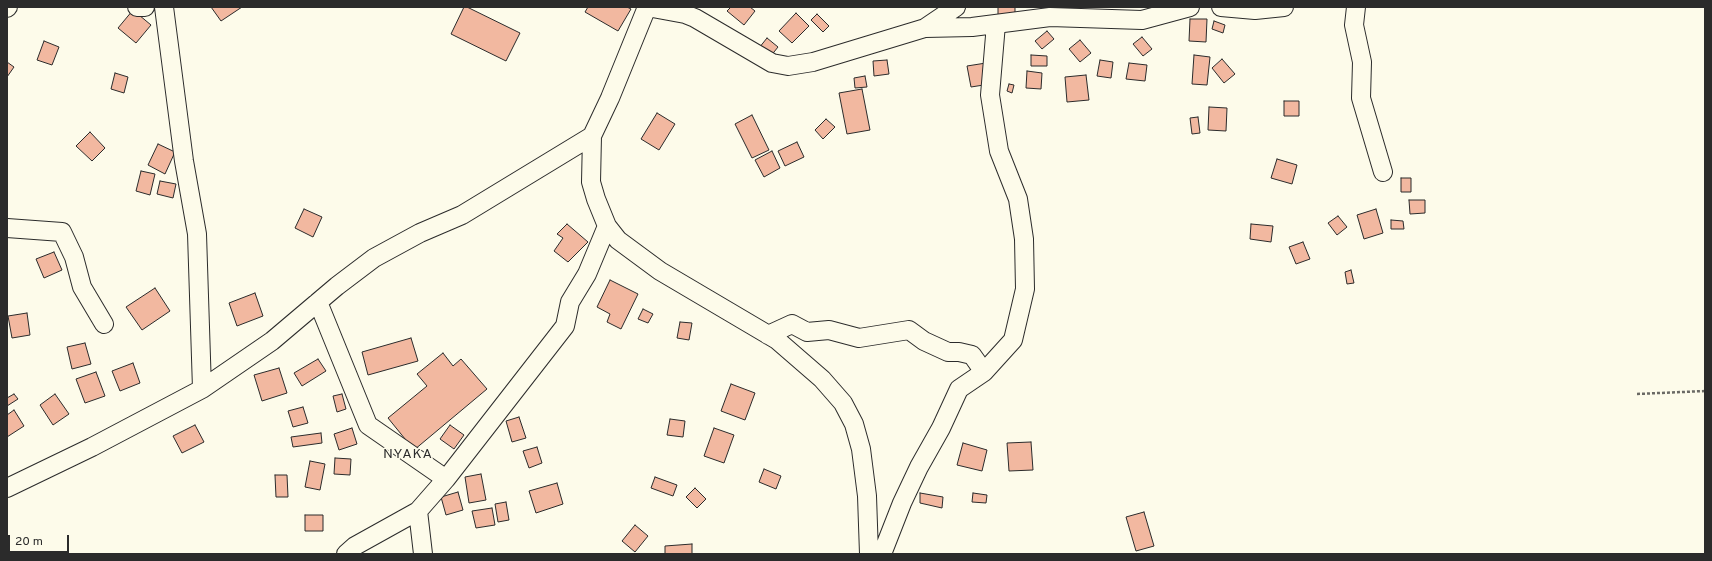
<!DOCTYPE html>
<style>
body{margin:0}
#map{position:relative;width:1712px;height:561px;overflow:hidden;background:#fdfbea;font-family:Overpass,sans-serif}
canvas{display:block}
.frame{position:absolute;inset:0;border:8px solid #2b2b2b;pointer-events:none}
.scale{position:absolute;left:8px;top:535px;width:61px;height:18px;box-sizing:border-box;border:2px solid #2b2b2b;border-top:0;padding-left:5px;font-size:12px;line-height:14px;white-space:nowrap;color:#2b2b2b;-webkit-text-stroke:3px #fdfbea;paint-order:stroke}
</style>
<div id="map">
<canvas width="1712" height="561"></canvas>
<div class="frame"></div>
<div class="scale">20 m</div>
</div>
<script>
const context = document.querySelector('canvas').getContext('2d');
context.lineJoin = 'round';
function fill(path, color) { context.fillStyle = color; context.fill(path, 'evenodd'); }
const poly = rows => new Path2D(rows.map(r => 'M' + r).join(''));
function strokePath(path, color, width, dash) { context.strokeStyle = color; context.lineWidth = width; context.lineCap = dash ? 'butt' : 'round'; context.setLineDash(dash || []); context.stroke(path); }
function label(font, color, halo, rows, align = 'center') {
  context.font = font + ' Overpass,sans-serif'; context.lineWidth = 3; context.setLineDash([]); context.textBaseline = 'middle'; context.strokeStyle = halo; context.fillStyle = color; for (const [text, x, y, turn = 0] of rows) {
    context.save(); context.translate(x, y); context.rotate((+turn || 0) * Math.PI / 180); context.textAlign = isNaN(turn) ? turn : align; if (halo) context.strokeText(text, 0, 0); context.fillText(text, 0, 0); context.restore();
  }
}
const building = poly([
 [211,7,242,7,221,21,211,7],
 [464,7,467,7,520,33,506,61,451,34,464,7],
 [588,7,627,7,631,9,618,31,585,12,588,7],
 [731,7,750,7,755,11,744,25,727,11,731,7],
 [998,7,1015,7,1015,15,998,16,998,7],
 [133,10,151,25,136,43,118,28,133,10],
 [796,13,809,26,792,43,779,31,796,13],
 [817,14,829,26,823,32,811,20,817,14],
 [1190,19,1207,19,1206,42,1189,41,1190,19],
 [1214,21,1225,25,1223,33,1212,29,1214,21],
 [1047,31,1054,39,1042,49,1035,41,1047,31],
 [1142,37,1152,49,1143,56,1133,44,1142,37],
 [767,38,778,47,770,57,759,48,767,38],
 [1080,40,1091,53,1080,62,1069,49,1080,40],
 [44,41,59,47,52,65,37,60,44,41],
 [1031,55,1047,56,1047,66,1031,66,1031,55],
 [1194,55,1210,57,1207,85,1192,84,1194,55],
 [1222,59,1235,74,1224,83,1212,68,1222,59],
 [887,60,889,74,874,76,873,61,887,60],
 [1100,60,1113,62,1111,78,1097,76,1100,60],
 [7,62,14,67,7,77,7,62],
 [986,63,990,84,971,87,967,66,986,63],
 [1129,63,1147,65,1145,81,1126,79,1129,63],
 [1027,71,1042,73,1041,89,1026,88,1027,71],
 [115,73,128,77,124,93,111,89,115,73],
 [1086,75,1089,100,1067,102,1065,77,1086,75],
 [865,76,867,87,855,88,854,78,865,76],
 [1009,84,1014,85,1012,93,1007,91,1009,84],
 [862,89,870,130,847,134,839,93,862,89],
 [1284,101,1299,101,1299,116,1284,116,1284,101],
 [1209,107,1227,108,1226,131,1208,130,1209,107],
 [657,113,675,124,659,150,641,139,657,113],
 [752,115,769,150,752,158,735,124,752,115],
 [1198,117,1200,133,1192,134,1190,118,1198,117],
 [826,119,835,127,823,139,815,130,826,119],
 [90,132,105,148,92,161,76,146,90,132],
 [797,142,804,157,785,166,778,151,797,142],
 [158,144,175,152,165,174,148,165,158,144],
 [772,151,780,168,764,177,755,160,772,151],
 [1277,159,1297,165,1292,184,1271,178,1277,159],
 [141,171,155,174,150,195,136,191,141,171],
 [1401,178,1411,178,1411,192,1401,192,1401,178],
 [160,181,176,184,173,198,157,194,160,181],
 [1409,200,1425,200,1425,213,1410,214,1409,200],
 [304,209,322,217,313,237,295,228,304,209],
 [1376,209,1383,233,1364,239,1357,215,1376,209],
 [1338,216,1347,227,1337,235,1328,223,1338,216],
 [1391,220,1403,221,1404,229,1391,229,1391,220],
 [567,224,588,242,568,262,554,251,563,238,557,234,567,224],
 [1251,224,1273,226,1271,242,1250,239,1251,224],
 [1303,242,1310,259,1296,264,1289,247,1303,242],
 [54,252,62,270,44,278,36,259,54,252],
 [1351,270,1354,283,1347,284,1345,272,1351,270],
 [610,280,638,294,621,329,607,322,610,314,597,307,610,280],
 [155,288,170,311,142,330,126,307,155,288],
 [255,293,263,316,237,326,229,303,255,293],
 [643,309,653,314,648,323,638,319,643,309],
 [27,313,30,335,12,338,8,316,27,313],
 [680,322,692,323,689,340,677,338,680,322],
 [411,338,418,361,368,375,362,352,411,338],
 [85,343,91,364,72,369,67,347,85,343],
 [443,353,453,366,461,359,487,389,414,450,388,418,427,386,417,374,443,353],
 [318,359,326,371,302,386,294,373,318,359],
 [133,363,140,383,120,391,112,371,133,363],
 [279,368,287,393,262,401,254,375,279,368],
 [96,372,105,396,85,403,76,379,96,372],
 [731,384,755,393,745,420,721,411,731,384],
 [14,394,18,399,7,406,7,398,14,394],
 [55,394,69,414,53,425,40,405,55,394],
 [342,394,346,409,337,412,333,396,342,394],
 [303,407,308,423,293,427,288,411,303,407],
 [14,410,24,426,7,437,7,415,14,410],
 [519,417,526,438,512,442,506,421,519,417],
 [670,419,685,421,683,437,667,435,670,419],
 [195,425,204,442,182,453,173,436,195,425],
 [450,425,464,435,454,449,440,439,450,425],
 [352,428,357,444,339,450,334,434,352,428],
 [714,428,734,435,724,463,704,456,714,428],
 [321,433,322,443,293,447,291,437,321,433],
 [1031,442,1033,470,1009,471,1007,443,1031,442],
 [963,443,987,450,982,471,957,465,963,443],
 [537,447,542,463,529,468,523,451,537,447],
 [335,458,351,459,350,475,334,474,335,458],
 [310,461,325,464,320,490,305,487,310,461],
 [764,469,781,476,776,489,759,482,764,469],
 [481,474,486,500,469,503,465,477,481,474],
 [275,475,287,475,288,497,276,497,275,475],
 [655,477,677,485,673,496,651,488,655,477],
 [557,483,563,504,536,513,529,491,557,483],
 [695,488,706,499,697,508,686,497,695,488],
 [458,492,463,510,446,515,441,497,458,492],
 [920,493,943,497,942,508,920,503,920,493],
 [973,493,987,495,986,503,972,502,973,493],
 [506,502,509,520,498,522,495,504,506,502],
 [492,508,495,525,476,528,472,511,492,508],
 [1144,512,1154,546,1136,551,1126,517,1144,512],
 [305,515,323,515,323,531,305,531,305,515],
 [635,525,648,536,635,552,622,541,635,525],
 [692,544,692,554,665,554,665,546,692,544]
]);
const path = poly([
 [1637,394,1705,391]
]);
const street = poly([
 [137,7,145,7],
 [164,7,184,161,197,234,202,389],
 [647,7,610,98,592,136,591,182,596,199,607,226,618,240,660,271,777,340,822,379,843,403,854,424,861,449,867,496,869,554],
 [647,7,685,14,695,18,772,63,788,66,813,62,925,28,972,27,1050,17,1142,20,1190,7],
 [1221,7,1255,10,1284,7],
 [1356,7,1354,25,1362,62,1361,98,1383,172],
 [7,8,8,7],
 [925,28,956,7],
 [7,228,62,232,74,257,82,287,104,324],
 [318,302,368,425,446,479],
 [768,335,792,324,807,332,829,330,859,338,909,330,924,341,948,352,959,352,972,355,984,372],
 [7,488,92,447,202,389,272,341,337,286,374,258,420,233,462,215,592,136],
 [418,511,423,554],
 [346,554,355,546,418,511,446,479,565,326,570,302,587,274,607,226],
 [882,554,902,503,919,467,941,428,959,389,984,372,1013,340,1025,289,1024,239,1018,199,999,151,990,95,996,24]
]);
const quarterNames = [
 ["NYAKA",408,455]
];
fill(building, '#f2b8a0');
strokePath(building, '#2b2b2b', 1);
strokePath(street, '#2b2b2b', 20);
strokePath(path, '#6a6964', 2.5, [3, 2]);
strokePath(street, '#fdfbea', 18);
context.letterSpacing = '1px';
label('14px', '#2b2b2b', '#fdfbea', quarterNames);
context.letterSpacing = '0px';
</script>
